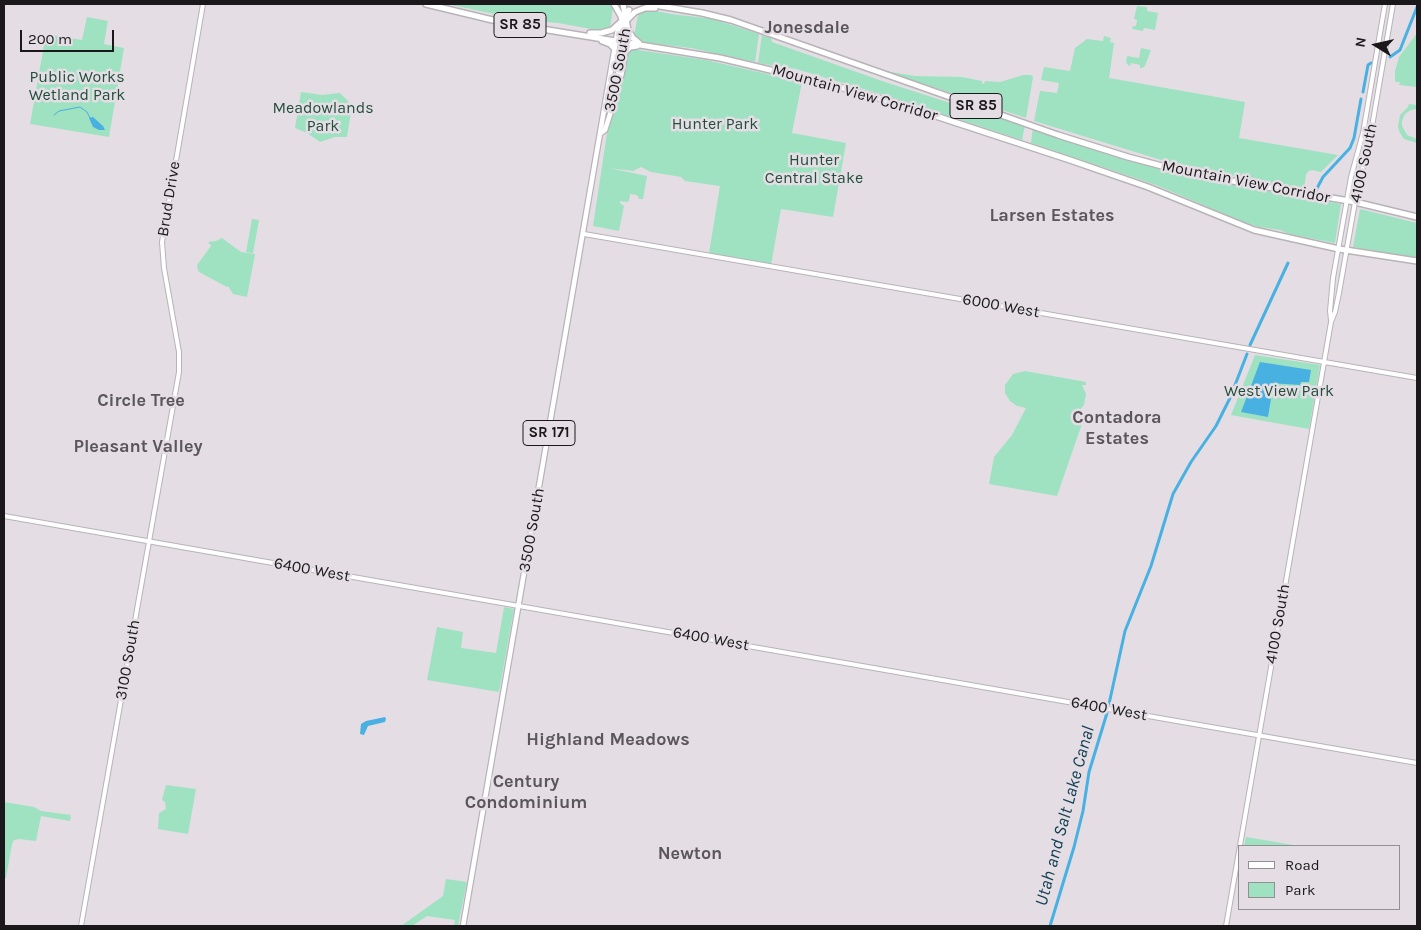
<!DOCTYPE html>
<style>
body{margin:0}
#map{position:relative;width:1421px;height:930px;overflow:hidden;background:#e4dee4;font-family:Karla,sans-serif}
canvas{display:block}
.frame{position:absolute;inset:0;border:5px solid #1a181a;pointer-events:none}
.legend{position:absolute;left:1238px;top:845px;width:162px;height:65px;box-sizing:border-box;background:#e4dee4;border:1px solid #938f93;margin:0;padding:6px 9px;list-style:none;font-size:15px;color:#1a181a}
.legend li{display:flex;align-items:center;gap:10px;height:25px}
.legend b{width:25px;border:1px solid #938f93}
.north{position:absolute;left:1351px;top:20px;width:50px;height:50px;-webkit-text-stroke:4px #e4dee4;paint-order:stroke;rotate:280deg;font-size:14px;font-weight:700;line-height:20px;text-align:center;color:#1a181a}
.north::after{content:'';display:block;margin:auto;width:18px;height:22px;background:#1a181a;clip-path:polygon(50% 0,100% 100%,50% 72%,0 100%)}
.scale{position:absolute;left:20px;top:30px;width:94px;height:22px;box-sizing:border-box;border:2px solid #1a181a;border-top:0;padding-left:6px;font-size:15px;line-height:18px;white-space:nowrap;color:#1a181a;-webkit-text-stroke:4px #e4dee4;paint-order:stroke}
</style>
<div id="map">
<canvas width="1421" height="930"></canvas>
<div class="frame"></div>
<ul class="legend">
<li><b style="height:6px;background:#fff"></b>Road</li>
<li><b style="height:14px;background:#9ee2c2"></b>Park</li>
</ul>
<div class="north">N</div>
<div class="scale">200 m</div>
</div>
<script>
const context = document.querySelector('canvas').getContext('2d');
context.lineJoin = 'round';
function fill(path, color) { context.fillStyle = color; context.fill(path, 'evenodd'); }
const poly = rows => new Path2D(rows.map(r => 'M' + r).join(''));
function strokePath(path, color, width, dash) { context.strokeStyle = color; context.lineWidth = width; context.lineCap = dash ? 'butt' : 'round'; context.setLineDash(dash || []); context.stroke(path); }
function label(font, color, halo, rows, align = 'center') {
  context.font = font + ' Karla,sans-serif'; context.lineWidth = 5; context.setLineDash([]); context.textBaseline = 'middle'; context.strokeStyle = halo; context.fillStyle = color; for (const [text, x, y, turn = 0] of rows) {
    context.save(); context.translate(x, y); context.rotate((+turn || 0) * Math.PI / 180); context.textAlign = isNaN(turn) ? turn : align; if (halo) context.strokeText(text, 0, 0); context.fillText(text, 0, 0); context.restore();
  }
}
const green = poly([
 [447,4,610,4,613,8,610,28,601,31,592,31,591,29,558,23,523,20],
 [1137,6,1147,7,1147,11,1158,13,1155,30,1144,28,1143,31,1132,29,1133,26,1136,26,1137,20,1134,19],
 [651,10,671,14,713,19,759,34,755,62,691,48,647,43,639,41,634,36,638,15,643,11],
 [87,17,108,21,104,44,124,48,109,137,30,124,46,34,82,40],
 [1417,33,1417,87,1399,85,1400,82,1395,82,1395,71,1399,57],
 [762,35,771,38,772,42,885,82,969,109,1025,125,1022,140,887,96,796,69,758,63],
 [1104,36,1111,38,1110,42,1114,43,1109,78,1245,102,1239,138,1338,155,1321,172,1312,170,1309,171,1306,174,1304,190,1171,163,1034,121,1040,91,1057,93,1059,83,1041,80,1044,67,1070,71,1075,48,1087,39,1103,41],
 [1141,48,1151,50,1145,66,1142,68,1140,68,1140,65,1131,63,1130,66,1128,65,1126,62,1127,56,1139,58],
 [631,49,706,60,802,82,792,133,846,143,833,217,781,209,771,265,709,253,720,186,685,181,681,177,651,172,641,167,633,171,609,168,647,176,643,199,639,199,637,195,630,194,629,201,627,202,620,201,620,203,624,206,619,231,593,226,607,133,621,80,626,54],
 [885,71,915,76,962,77,982,81,982,83,984,84,985,81,1000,82,1023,75,1031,75,1033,77,1026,118],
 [301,92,322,95,340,93,352,105,347,137,335,137,320,142,307,133,295,128],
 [1409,104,1417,105,1417,109,1411,110,1405,114,1402,121,1402,126,1407,135,1417,139,1417,143,1404,139,1399,131,1398,126,1400,115,1408,107],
 [1033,127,1069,142,1186,176,1341,204,1335,243,1289,234,1280,230,1259,227,1246,223,1156,185,1031,143],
 [1360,209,1417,223,1417,258,1353,247],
 [252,219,259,220,253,253,246,252],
 [222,238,241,252,255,254,247,297,233,294,228,286,227,287,199,272,198,270,197,265,211,246,208,242,216,241],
 [1255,355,1320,365,1309,429,1231,415],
 [1025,371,1086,382,1086,385,1082,385,1086,394,1084,405,1079,411,1071,415,1084,418,1057,496,989,484,994,457,1012,435,1026,408,1017,406,1010,401,1005,393,1005,385,1013,374],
 [504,607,514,609,499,692,427,680,437,627,463,632,461,648,496,653],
 [166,785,196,789,188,834,158,829,159,813,166,809,165,802,162,800],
 [4,802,34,807,41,811,71,815,70,821,41,816,36,841,19,839,14,840,12,844,6,878,4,878],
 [1246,837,1299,846,1244,846],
 [446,879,467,882,458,926,454,926,455,920,427,916,412,926,401,926,443,896]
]);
const water = poly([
 [93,117,103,126,105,130,99,130,93,127,89,118],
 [1260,362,1311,370,1309,382,1301,382,1300,385,1270,383,1265,397,1271,399,1268,417,1241,412],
 [385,717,386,719,385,722,368,726,364,735,360,734,361,724,366,721]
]);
const stream = poly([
 [54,115,59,111,80,107,87,112,90,118]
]);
const canal = poly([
 [1390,57,1400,50,1417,7],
 [1363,92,1368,65,1371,63],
 [1315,192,1323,177,1350,148,1354,138,1361,99],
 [1250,345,1288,263],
 [1109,704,1125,631,1151,566,1173,494,1191,462,1216,426,1230,398,1247,354],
 [1050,926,1074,847,1083,811,1089,772,1107,713]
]);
const secondary = poly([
 [584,234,1417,378],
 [1331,320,1330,311,1333,278,1351,177,1363,133,1385,4],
 [4,516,1417,763],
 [81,926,179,372,179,352,164,268,162,242,203,4],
 [1226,926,1331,322,1335,312,1339,293,1358,185,1369,144,1393,4]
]);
const primary = poly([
 [601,133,605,130,612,108,624,41],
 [463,926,618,29]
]);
const highway = poly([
 [426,4,505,23,720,58,825,83,896,103,1070,160,1148,187,1254,230,1339,249,1417,261],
 [614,4,621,16,624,29,624,42],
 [623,4,628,30,633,38,639,43],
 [648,4,702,13,731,20,1058,135,1128,157,1192,174,1355,202,1417,217],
 [618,32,623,24,635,12,645,8,655,8],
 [590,33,601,33,612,30,625,18,629,10],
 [602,41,610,44,615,49],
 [617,82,621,75,625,52,630,47,637,46]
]);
const shields = [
 [520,25,52],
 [976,106,52],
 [549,433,52]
];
const shieldNames = [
 ["SR 85",520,25],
 ["SR 85",976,106],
 ["SR 171",549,433]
];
const streetNames = [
 ["3500 South",618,70,-79],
 ["Mountain View Corridor",855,93,16],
 ["4100 South",1364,163,-78],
 ["Mountain View Corridor",1246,182,11],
 ["Brud Drive",169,199,-81],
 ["6000 West",1001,306,10],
 ["3500 South",532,530,-80],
 ["6400 West",312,570,10],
 ["4100 South",1278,624,-80],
 ["6400 West",711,639,10],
 ["3100 South",128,660,-80],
 ["6400 West",1109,709,10]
];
const parkNames = [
 ["Public Works",77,77],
 ["Wetland Park",77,95],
 ["Meadowlands",323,108],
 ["Park",323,126],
 ["Hunter Park",715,124],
 ["Hunter",814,160],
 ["Central Stake",814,178],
 ["West View Park",1279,391]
];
const neighbourhoodNames = [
 ["Jonesdale",807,28],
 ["Larsen Estates",1052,216],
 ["Circle Tree",141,401],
 ["Contadora",1117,418],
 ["Estates",1117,439],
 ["Pleasant Valley",138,447],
 ["Highland Meadows",608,740],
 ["Century",526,782],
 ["Condominium",526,803],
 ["Newton",690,854]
];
const waterNames = [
 ["Utah and Salt Lake Canal",1065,816,-75]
];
fill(green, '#9ee2c2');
fill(water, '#49b0e2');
strokePath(stream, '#49b0e2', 1);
strokePath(canal, '#49b0e2', 3);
strokePath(secondary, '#b8b3b9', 6);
strokePath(primary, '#b8b3b9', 7);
strokePath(highway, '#b8b3b9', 8);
strokePath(secondary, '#fff', 4);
strokePath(primary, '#fff', 4.5);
strokePath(highway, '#fff', 5);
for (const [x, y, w] of shields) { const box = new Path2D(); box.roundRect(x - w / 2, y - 12.5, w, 25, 4); context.fillStyle = '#e4dee4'; context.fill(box); strokePath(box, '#1a181a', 1); }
label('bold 15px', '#1a181a', null, shieldNames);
label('16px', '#1a181a', '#e4dee4', streetNames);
label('16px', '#214e3b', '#e4dee4', parkNames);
label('bold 18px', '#5b565b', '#e4dee4', neighbourhoodNames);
label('italic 18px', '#144055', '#e4dee4', waterNames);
</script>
